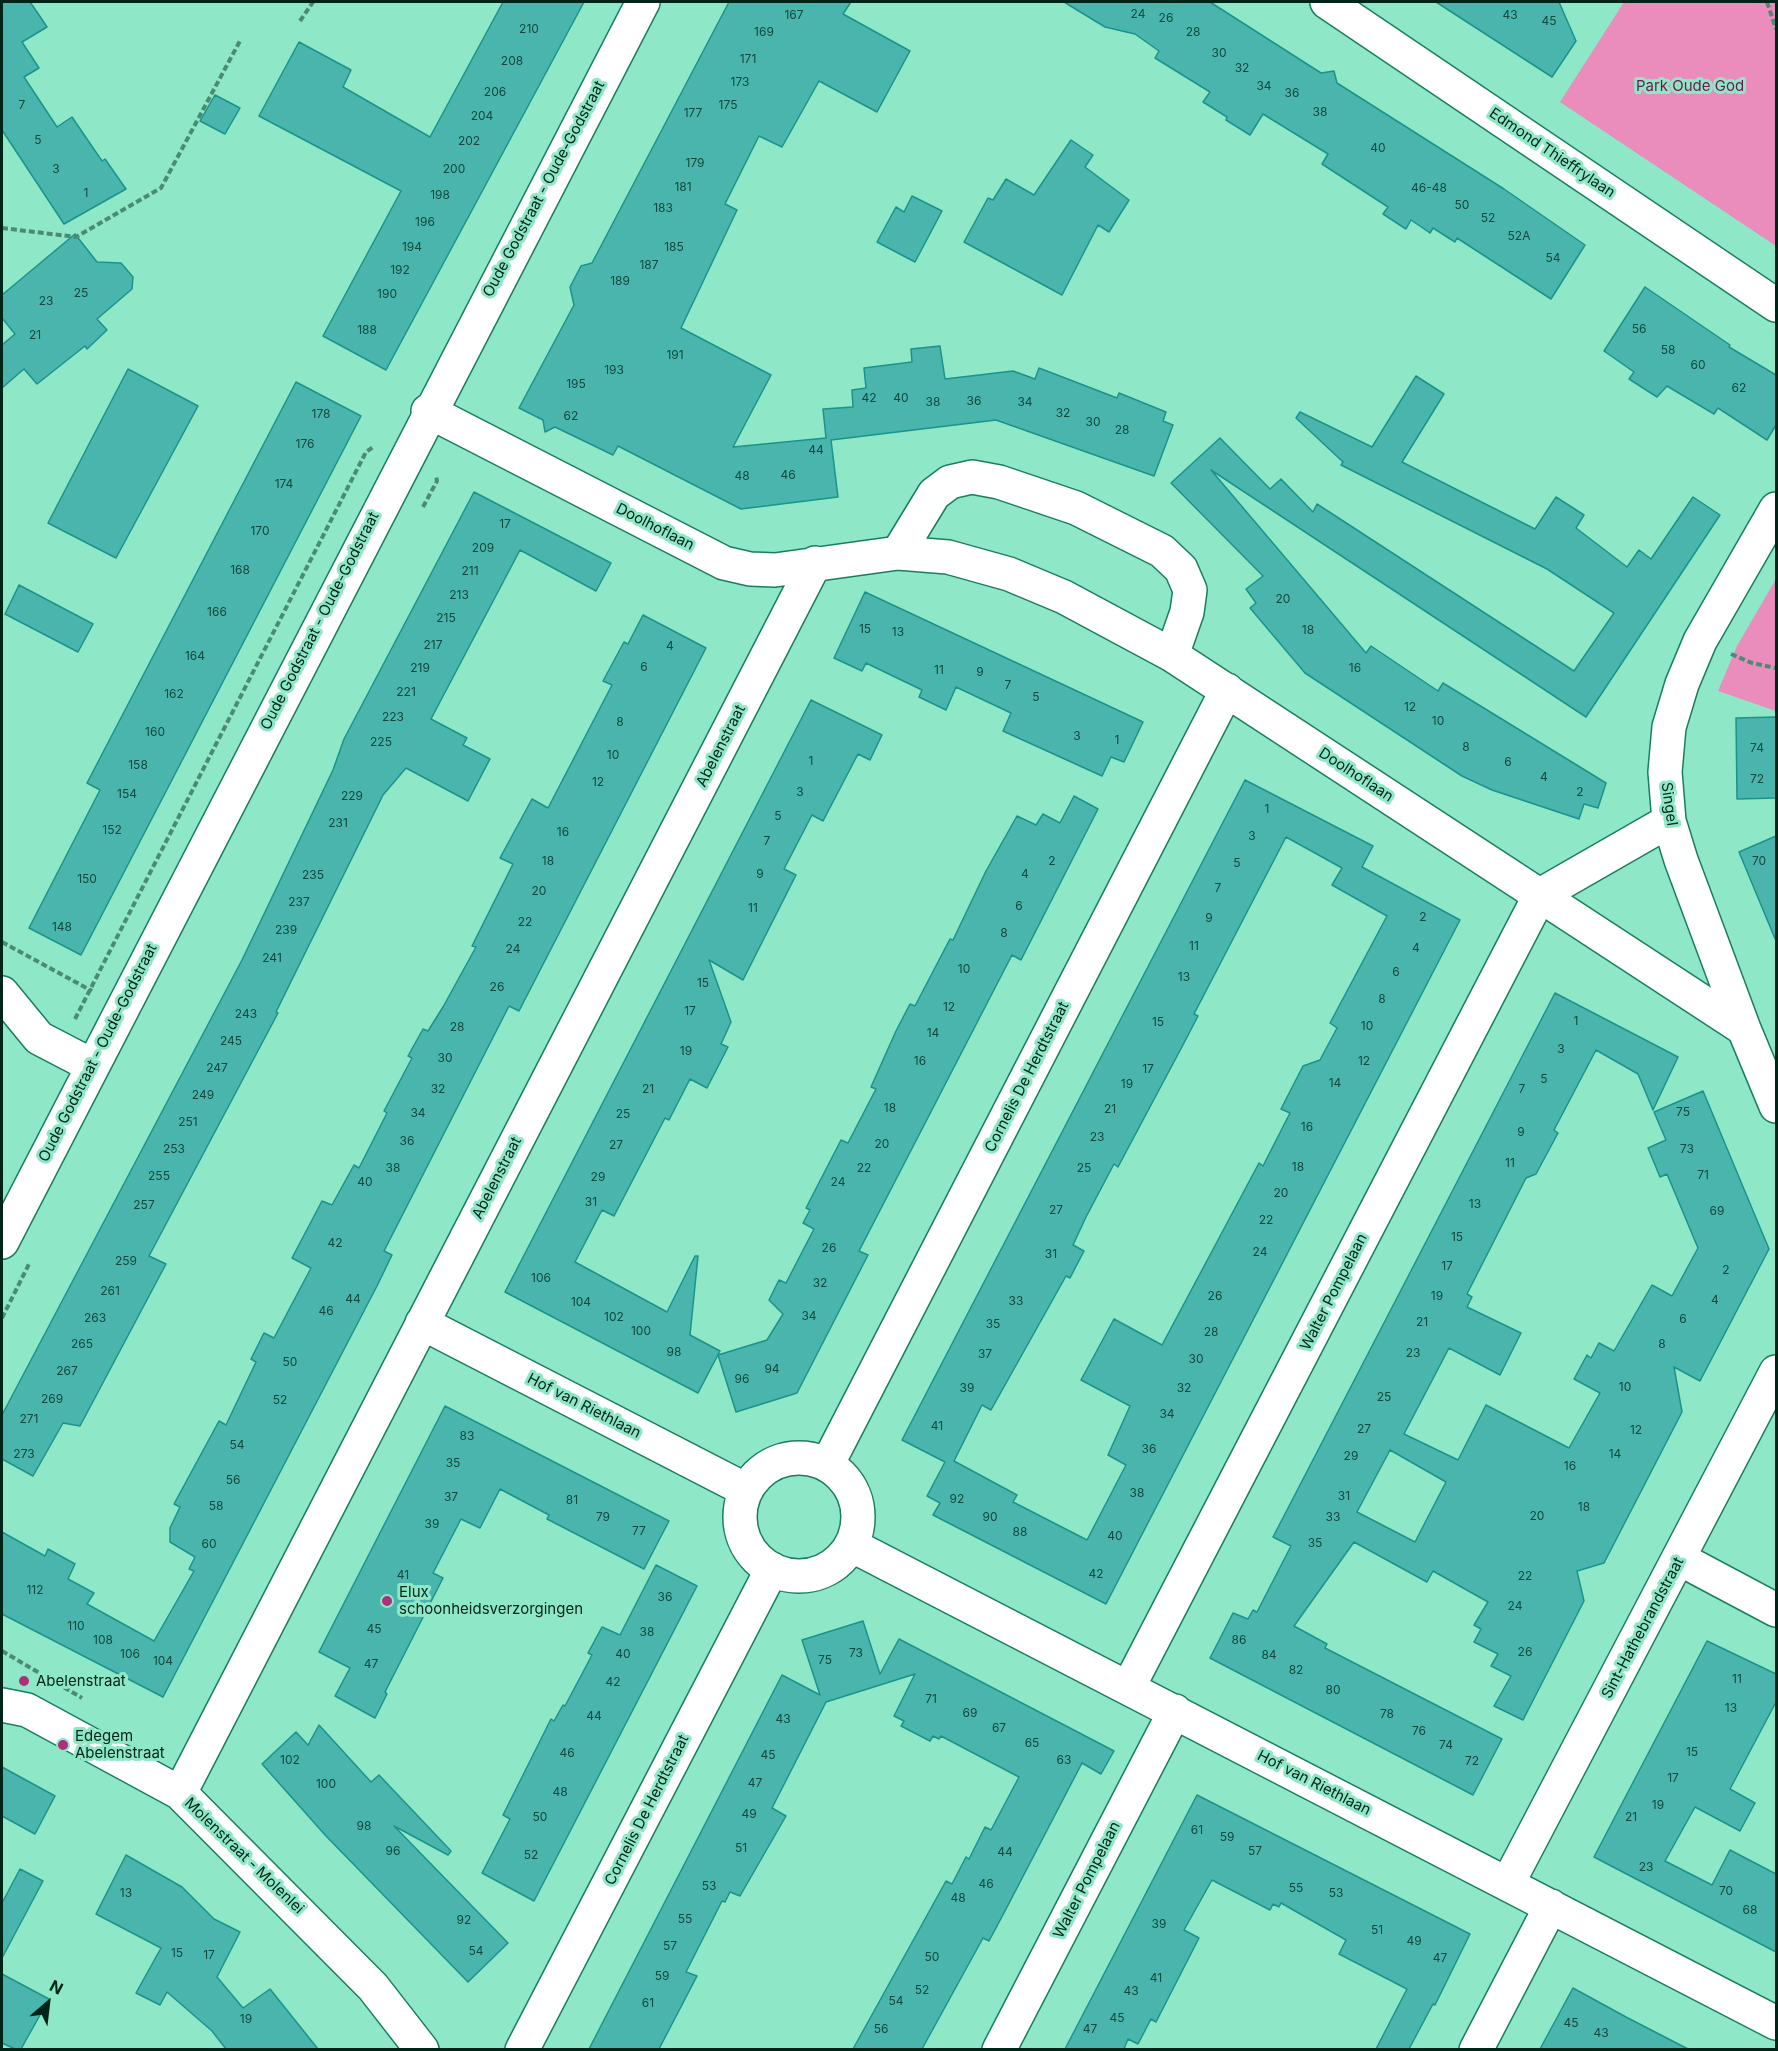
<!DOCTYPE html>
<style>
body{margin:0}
#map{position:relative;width:1778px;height:2051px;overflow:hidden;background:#8ee8c7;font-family:Inter,sans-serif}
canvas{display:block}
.frame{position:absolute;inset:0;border:3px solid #002418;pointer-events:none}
.north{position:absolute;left:18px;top:1973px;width:60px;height:60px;-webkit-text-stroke:4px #8ee8c7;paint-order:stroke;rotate:28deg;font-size:16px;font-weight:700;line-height:24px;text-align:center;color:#002418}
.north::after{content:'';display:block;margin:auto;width:21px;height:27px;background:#002418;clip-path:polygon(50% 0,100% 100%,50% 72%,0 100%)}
</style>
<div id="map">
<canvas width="1778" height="2051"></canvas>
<div class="frame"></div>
<div class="north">N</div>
</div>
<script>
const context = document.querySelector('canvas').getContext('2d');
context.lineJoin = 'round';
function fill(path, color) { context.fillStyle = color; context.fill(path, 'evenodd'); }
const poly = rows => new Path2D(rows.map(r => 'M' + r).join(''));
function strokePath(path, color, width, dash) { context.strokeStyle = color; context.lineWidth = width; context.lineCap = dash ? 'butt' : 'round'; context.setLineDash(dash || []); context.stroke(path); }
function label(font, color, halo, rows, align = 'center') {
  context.font = font + ' Inter,sans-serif'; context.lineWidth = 6; context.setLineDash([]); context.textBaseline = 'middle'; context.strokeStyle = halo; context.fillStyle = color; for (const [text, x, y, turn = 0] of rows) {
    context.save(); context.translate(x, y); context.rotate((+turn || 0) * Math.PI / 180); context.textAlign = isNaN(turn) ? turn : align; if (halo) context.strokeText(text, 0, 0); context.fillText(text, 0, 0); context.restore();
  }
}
const green = poly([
 [1624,2,1776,2,1776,246,1560,102],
 [1776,579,1776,711,1718,691,1737,646]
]);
const building = poly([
 [2,2,30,2,37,12,47,27,22,42,39,68,24,77,57,127,72,117,102,161,105,159,126,189,64,224,2,130,2,2],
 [503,2,584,2,386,370,323,336,401,191,259,116,299,42,351,70,343,87,430,137,503,2],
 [729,2,851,2,843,14,910,51,877,112,819,81,782,147,759,136,725,204,737,210,681,328,771,375,733,447,826,438,823,409,853,407,852,390,866,388,864,368,912,362,911,349,940,346,945,379,1013,371,1035,379,1039,368,1117,398,1119,393,1166,412,1163,421,1173,425,1154,476,996,420,831,440,838,497,741,509,618,446,613,455,555,427,545,432,543,420,519,408,574,305,570,287,581,266,592,263,729,2],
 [1064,2,1210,2,1321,73,1334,71,1337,83,1504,189,1585,245,1551,299,1457,238,1455,242,1433,228,1430,233,1411,220,1406,229,1383,214,1388,207,1322,164,1328,154,1263,114,1250,135,1226,120,1227,117,1203,102,1210,92,1155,58,1159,51,1135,34,1105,27,1064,2],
 [1436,2,1559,2,1576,41,1552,77,1436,2],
 [215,95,240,108,225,134,200,121,215,95],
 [1071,140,1093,155,1085,167,1129,200,1109,232,1098,225,1062,295,964,242,988,198,993,200,1006,179,1034,195,1071,140],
 [912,196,942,211,915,262,877,242,896,207,904,212,912,196],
 [75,234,97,262,121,263,133,277,132,289,97,319,107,330,87,349,85,346,37,384,24,369,2,388,2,345,15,334,2,318,2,295,75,234],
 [1645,287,1730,345,1729,347,1776,375,1776,425,1767,440,1718,408,1714,414,1667,386,1657,397,1629,379,1634,372,1604,351,1645,287],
 [128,369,198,406,116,558,48,523,128,369],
 [1416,376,1444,394,1402,462,1535,529,1556,497,1584,515,1576,528,1627,567,1639,550,1651,559,1693,497,1720,515,1586,717,1211,470,1366,653,1371,646,1438,691,1443,683,1606,783,1598,808,1584,804,1579,819,1492,790,1462,776,1305,673,1250,608,1256,603,1246,589,1263,576,1171,483,1220,438,1270,489,1281,479,1313,512,1317,504,1574,671,1614,613,1547,569,1341,465,1343,462,1296,418,1300,412,1372,447,1416,376],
 [296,382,361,416,81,955,29,928,100,790,87,783,296,382],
 [474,492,611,563,596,591,520,550,431,719,467,738,463,745,490,759,468,801,406,768,383,795,276,1012,278,1013,149,1256,166,1264,80,1426,63,1423,33,1476,2,1459,2,1415,242,960,333,770,344,739,474,492],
 [19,585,93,624,78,652,5,614,19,585],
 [865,592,1143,722,1124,762,1111,757,1102,776,1003,731,1011,713,956,687,946,710,919,697,922,690,866,663,862,671,834,658,865,592],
 [643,615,706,648,519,1011,509,1006,384,1251,392,1255,377,1286,163,1697,2,1614,2,1532,45,1556,48,1549,75,1564,68,1579,94,1593,87,1604,154,1641,194,1571,189,1569,195,1557,170,1542,170,1528,180,1507,174,1504,219,1421,226,1425,256,1362,251,1359,264,1333,274,1338,311,1268,292,1258,322,1201,332,1205,354,1165,359,1168,387,1113,384,1111,412,1058,408,1056,423,1029,428,1031,443,1007,476,947,472,946,513,864,500,858,532,799,548,808,612,685,603,681,624,642,628,644,643,615],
 [811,700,882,735,870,760,858,754,823,821,812,815,784,869,796,875,743,980,709,960,731,1022,721,1044,728,1047,707,1088,690,1079,669,1120,665,1118,614,1216,602,1210,575,1262,667,1312,695,1256,698,1256,690,1335,720,1351,698,1393,505,1292,811,700],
 [1776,717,1776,798,1737,799,1736,718,1776,717],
 [1245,780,1373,846,1362,867,1460,920,1106,1604,933,1515,940,1503,927,1496,945,1462,902,1440,1245,780],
 [1286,837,1342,868,1332,885,1387,916,1330,1023,1337,1028,1320,1060,1303,1066,1281,1109,1290,1113,1263,1166,1259,1163,1162,1345,1114,1319,1081,1380,1130,1406,1108,1455,1126,1465,1087,1540,1013,1502,1017,1495,954,1461,982,1405,991,1410,1066,1276,1070,1278,1084,1251,1073,1245,1086,1217,1114,1164,1118,1167,1184,1043,1198,1016,1194,1014,1286,837],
 [1074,796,1098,809,1021,960,1012,955,859,1251,868,1255,797,1393,736,1412,718,1355,767,1340,783,1314,769,1300,779,1280,786,1283,814,1229,803,1223,810,1210,806,1208,841,1140,848,1143,876,1089,871,1087,896,1031,910,1004,915,1006,950,939,953,940,986,871,1017,816,1036,825,1043,814,1060,823,1074,796],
 [1776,836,1776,941,1739,852,1776,836],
 [1555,993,1678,1057,1653,1110,1638,1074,1596,1050,1554,1130,1558,1133,1536,1174,1526,1178,1467,1294,1472,1297,1467,1307,1521,1333,1500,1375,1449,1348,1404,1434,1458,1460,1486,1405,1569,1448,1600,1393,1574,1379,1587,1355,1591,1358,1599,1343,1614,1351,1652,1285,1672,1296,1698,1248,1667,1174,1660,1177,1648,1148,1666,1140,1654,1112,1703,1091,1769,1249,1700,1381,1674,1367,1682,1412,1604,1563,1577,1571,1584,1601,1523,1720,1494,1706,1511,1676,1491,1666,1498,1654,1474,1642,1481,1629,1474,1625,1488,1602,1433,1571,1427,1582,1354,1542,1294,1626,1327,1644,1325,1648,1502,1739,1473,1795,1210,1658,1233,1613,1248,1619,1253,1610,1257,1612,1291,1546,1273,1537,1555,993],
 [1390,1450,1446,1482,1415,1542,1357,1512,1390,1450],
 [445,1406,669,1521,644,1569,547,1519,549,1515,500,1489,480,1528,461,1519,433,1573,443,1578,385,1692,387,1694,375,1718,335,1696,350,1668,319,1652,445,1406],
 [656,1565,697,1586,534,1901,482,1873,510,1819,503,1815,551,1719,554,1721,563,1705,565,1706,592,1655,588,1653,602,1627,620,1635,656,1565],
 [863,1621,880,1674,899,1639,1114,1751,1101,1774,1082,1763,1005,1911,989,1941,983,1938,922,2049,853,2049,946,1881,952,1884,966,1857,969,1859,985,1827,991,1830,1019,1777,941,1736,939,1739,933,1736,930,1741,901,1726,904,1721,894,1716,915,1674,826,1702,772,1808,786,1816,740,1896,730,1892,725,1902,722,1901,686,1972,697,1976,659,2049,589,2049,782,1675,820,1695,802,1640,863,1621],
 [1707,1641,1776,1674,1776,1702,1730,1789,1755,1803,1740,1831,1695,1807,1665,1861,1712,1885,1730,1850,1776,1874,1776,1952,1594,1857,1707,1641],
 [319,1725,371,1782,379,1775,451,1851,448,1855,394,1826,508,1943,468,1982,326,1836,262,1764,296,1732,308,1745,319,1725],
 [2,1767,55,1796,35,1834,2,1816,2,1767],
 [1197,1795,1470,1934,1435,2005,1433,2004,1409,2049,1376,2049,1407,1989,1339,1954,1346,1940,1281,1903,1279,1907,1273,1904,1270,1910,1212,1880,1184,1930,1199,1938,1156,2022,1151,2019,1138,2044,1128,2039,1124,2049,1065,2049,1197,1795],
 [126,1855,182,1887,214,1919,240,1932,217,1977,243,2008,270,1989,318,2049,226,2049,212,2031,167,1992,160,2005,136,1993,161,1948,96,1914,126,1855],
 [20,1869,43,1881,2,1958,2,1903,20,1869],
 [2,1974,49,1999,21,2049,15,2049,2,2043,2,1974],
 [1573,1988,1626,2017,1688,2049,1540,2049,1573,1988]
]);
const path = poly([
 [1767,2,1776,29],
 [300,21,313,2],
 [2,228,76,237,161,188,241,39],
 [423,507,437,481,436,476],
 [1731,654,1752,663,1776,668],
 [2,942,92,991],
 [75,1019,366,452,373,447],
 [2,1318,29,1264],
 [2,1651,82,1698]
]);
const minor = poly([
 [1327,2,1776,305],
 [428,411,724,563,750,569,775,570,898,553,948,557,1009,574,1064,597,1172,655,1744,1029],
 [1776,509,1700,641,1682,684,1669,727,1665,772,1669,821,1681,860,1744,1029,1776,1106],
 [898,553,934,494,950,482,972,477,999,482,1076,508,1162,551,1181,569,1190,590,1187,612,1172,655],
 [2,993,39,1038,91,1065],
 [422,1323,746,1490],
 '740 1517a59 59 0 1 1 118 0a59 59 0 1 1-118 0Z',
 [827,1465,1227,690],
 [851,1545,1776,2023],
 [1680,1559,1776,1610],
 [1128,1688,1540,895,1669,821],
 [2,1705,27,1710,180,1793,373,1987,422,2050],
 [180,1793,815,563],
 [1508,1883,1776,1372],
 [522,2050,772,1569],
 [999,2050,1175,1711],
 [1476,2050,1551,1906]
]);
const tertiary = poly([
 [2,1242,643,2]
]);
const markers = [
 [387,1601,6,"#ae2e7a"],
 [24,1681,6,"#ae2e7a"],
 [63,1745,6,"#ae2e7a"]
];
const numberNames = [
 ["24",1138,14],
 ["167",794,15],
 ["43",1510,15],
 ["26",1166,18],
 ["45",1549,21],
 ["210",529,29],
 ["169",764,32],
 ["28",1193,32],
 ["30",1219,53],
 ["171",748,59],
 ["208",512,61],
 ["32",1242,68],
 ["173",740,82],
 ["34",1264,86],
 ["206",495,92],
 ["36",1292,93],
 ["7",22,105],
 ["175",728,105],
 ["38",1320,112],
 ["177",693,113],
 ["204",482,116],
 ["5",38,140],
 ["202",469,141],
 ["40",1378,148],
 ["179",695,163],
 ["3",56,169],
 ["200",454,169],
 ["181",683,187],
 ["46-48",1429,188],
 ["1",86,193],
 ["198",440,195],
 ["50",1462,205],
 ["183",663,208],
 ["52",1488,218],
 ["196",425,222],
 ["52A",1519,236],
 ["194",412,247],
 ["185",674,247],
 ["54",1553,258],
 ["187",649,265],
 ["192",400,270],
 ["189",620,281],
 ["25",81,293],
 ["190",387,294],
 ["23",46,301],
 ["56",1639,329],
 ["188",367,330],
 ["21",35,335],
 ["58",1668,350],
 ["191",675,355],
 ["60",1698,365],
 ["193",614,370],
 ["195",576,384],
 ["62",1739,388],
 ["42",869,398],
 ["40",901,398],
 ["36",974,401],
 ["38",933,402],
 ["34",1025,402],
 ["32",1063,413],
 ["178",321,414],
 ["62",571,416],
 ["30",1093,422],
 ["28",1122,430],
 ["176",305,444],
 ["44",816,450],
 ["46",788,475],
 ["48",742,476],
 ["174",284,484],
 ["17",505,524],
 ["170",260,531],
 ["209",483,548],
 ["168",240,570],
 ["211",470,571],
 ["213",459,595],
 ["20",1283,599],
 ["166",217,612],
 ["215",446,618],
 ["15",865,629],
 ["18",1308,630],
 ["13",898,632],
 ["217",433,645],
 ["4",670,646],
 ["164",195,656],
 ["6",644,667],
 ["219",420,668],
 ["16",1355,668],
 ["11",939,670],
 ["9",980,672],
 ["7",1008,685],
 ["221",406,692],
 ["162",174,694],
 ["5",1036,697],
 ["12",1410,707],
 ["223",393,717],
 ["10",1438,721],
 ["8",620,722],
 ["160",155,732],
 ["3",1077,736],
 ["1",1117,740],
 ["225",381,742],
 ["8",1466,747],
 ["74",1757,748],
 ["10",613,755],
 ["1",811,761],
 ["6",1508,762],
 ["158",138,765],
 ["4",1544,777],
 ["72",1757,779],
 ["12",598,782],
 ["3",800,792],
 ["2",1580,792],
 ["154",127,794],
 ["229",352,796],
 ["1",1267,809],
 ["5",778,816],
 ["231",338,823],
 ["152",112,830],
 ["16",563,832],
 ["3",1252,836],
 ["7",767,841],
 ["18",548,861],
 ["2",1052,861],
 ["70",1759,861],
 ["5",1237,863],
 ["9",760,874],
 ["4",1025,874],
 ["235",313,875],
 ["150",87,879],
 ["7",1218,888],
 ["20",539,891],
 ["237",299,902],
 ["6",1019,906],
 ["11",753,908],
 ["2",1423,917],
 ["9",1209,918],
 ["22",525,922],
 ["148",62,927],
 ["239",286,930],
 ["8",1004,933],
 ["11",1194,946],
 ["4",1416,948],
 ["24",513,949],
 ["241",272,958],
 ["10",964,969],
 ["6",1396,972],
 ["13",1184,977],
 ["15",703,983],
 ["26",497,987],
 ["8",1382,999],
 ["12",949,1007],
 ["17",690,1011],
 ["243",246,1014],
 ["1",1576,1021],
 ["15",1158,1022],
 ["10",1367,1026],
 ["28",457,1027],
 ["14",933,1033],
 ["245",231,1041],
 ["3",1561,1049],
 ["19",686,1051],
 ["30",445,1058],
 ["16",920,1061],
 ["12",1364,1061],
 ["247",217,1068],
 ["17",1148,1069],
 ["5",1544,1079],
 ["14",1335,1083],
 ["19",1127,1084],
 ["32",438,1089],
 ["21",648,1089],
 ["7",1522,1089],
 ["249",203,1095],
 ["18",890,1108],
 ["21",1110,1109],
 ["75",1683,1112],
 ["34",418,1113],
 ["25",623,1114],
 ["251",188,1122],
 ["16",1307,1127],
 ["9",1521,1132],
 ["23",1097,1137],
 ["36",407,1141],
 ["20",882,1144],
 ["27",616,1145],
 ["253",174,1149],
 ["73",1687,1149],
 ["11",1510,1163],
 ["18",1298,1167],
 ["38",393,1168],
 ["22",864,1168],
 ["25",1084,1168],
 ["71",1703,1175],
 ["255",159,1176],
 ["29",598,1177],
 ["40",365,1182],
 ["24",838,1182],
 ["20",1281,1193],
 ["31",591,1202],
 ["13",1475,1204],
 ["257",144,1205],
 ["27",1056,1210],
 ["69",1717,1211],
 ["22",1266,1220],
 ["15",1457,1237],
 ["42",335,1243],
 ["26",829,1248],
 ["24",1260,1252],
 ["31",1051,1254],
 ["259",126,1261],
 ["17",1447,1266],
 ["2",1726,1270],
 ["106",541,1278],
 ["32",820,1283],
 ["261",110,1291],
 ["26",1215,1296],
 ["19",1437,1296],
 ["44",353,1299],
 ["4",1715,1300],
 ["33",1016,1301],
 ["104",581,1302],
 ["46",326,1311],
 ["34",809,1316],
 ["102",614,1317],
 ["263",95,1318],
 ["6",1683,1319],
 ["21",1422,1322],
 ["35",993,1324],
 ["100",641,1331],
 ["28",1211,1332],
 ["265",82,1344],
 ["8",1662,1344],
 ["98",674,1352],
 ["23",1413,1353],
 ["37",985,1354],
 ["30",1196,1359],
 ["50",290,1362],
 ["94",772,1369],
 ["267",67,1371],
 ["96",742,1379],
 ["10",1625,1387],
 ["39",967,1388],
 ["32",1184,1388],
 ["25",1384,1397],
 ["269",52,1399],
 ["52",280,1400],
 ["34",1167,1414],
 ["271",29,1419],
 ["41",937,1426],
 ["27",1364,1429],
 ["12",1636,1430],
 ["83",467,1436],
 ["54",237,1445],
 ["36",1149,1449],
 ["273",24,1454],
 ["14",1615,1454],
 ["29",1351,1456],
 ["35",453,1463],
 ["16",1570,1466],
 ["56",233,1480],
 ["38",1137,1493],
 ["31",1344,1496],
 ["37",451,1497],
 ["92",957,1499],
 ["81",572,1500],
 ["58",216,1506],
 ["18",1584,1507],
 ["20",1537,1516],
 ["79",603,1517],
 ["90",990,1517],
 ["33",1333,1517],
 ["39",432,1524],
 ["77",639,1531],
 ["88",1020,1532],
 ["40",1115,1536],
 ["35",1315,1543],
 ["60",209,1544],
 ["42",1096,1574],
 ["41",403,1575],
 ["22",1525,1576],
 ["112",35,1590],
 ["36",665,1597],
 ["24",1515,1606],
 ["110",76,1626],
 ["45",374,1629],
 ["38",647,1632],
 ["108",103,1640],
 ["86",1239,1640],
 ["26",1525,1652],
 ["73",856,1653],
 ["106",130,1654],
 ["40",623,1654],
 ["84",1269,1655],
 ["75",825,1660],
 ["104",163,1661],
 ["47",371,1664],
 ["82",1296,1670],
 ["11",1737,1679],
 ["42",613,1682],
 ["80",1333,1690],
 ["71",931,1699],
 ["13",1731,1708],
 ["69",970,1713],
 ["78",1387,1714],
 ["44",594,1716],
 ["43",783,1719],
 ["67",999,1728],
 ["76",1419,1731],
 ["65",1032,1743],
 ["74",1446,1745],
 ["15",1692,1752],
 ["46",567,1753],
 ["45",768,1755],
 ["102",290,1760],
 ["63",1064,1760],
 ["72",1472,1761],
 ["17",1673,1778],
 ["47",755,1783],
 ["100",326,1784],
 ["48",560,1792],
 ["19",1658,1805],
 ["49",749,1814],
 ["50",540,1817],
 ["21",1631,1817],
 ["98",364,1826],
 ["61",1197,1830],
 ["59",1227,1837],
 ["51",741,1848],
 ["96",393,1851],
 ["57",1255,1851],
 ["44",1005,1852],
 ["52",531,1855],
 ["23",1646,1867],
 ["46",986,1884],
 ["53",709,1886],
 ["55",1296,1888],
 ["70",1726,1891],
 ["13",126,1893],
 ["53",1336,1893],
 ["48",958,1898],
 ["68",1750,1910],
 ["55",685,1919],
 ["92",464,1920],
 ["39",1159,1924],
 ["51",1377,1930],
 ["49",1414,1941],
 ["57",670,1946],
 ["54",476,1951],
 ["15",177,1953],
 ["17",209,1955],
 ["50",932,1957],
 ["47",1440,1958],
 ["59",662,1976],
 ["41",1156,1978],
 ["52",922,1990],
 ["43",1131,1991],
 ["54",896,2001],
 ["61",648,2003],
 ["45",1117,2018],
 ["19",246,2019],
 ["45",1571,2023],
 ["56",881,2029],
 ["47",1090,2029],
 ["43",1601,2033]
];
const parkNames = [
 ["Park Oude God",1690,86]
];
const streetNames = [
 ["Edmond Thieffrylaan",1552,153,34],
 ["Oude Godstraat - Oude-Godstraat",544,189,-62],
 ["Doolhoflaan",655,527,27],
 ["Oude Godstraat - Oude-Godstraat",320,621,-63],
 ["Abelenstraat",721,746,-63],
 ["Doolhoflaan",1356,775,33],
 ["Singel",1669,804,82],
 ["Oude Godstraat - Oude-Godstraat",98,1053,-63],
 ["Cornelis De Herdtstraat",1027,1077,-63],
 ["Abelenstraat",497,1178,-63],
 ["Walter Pompelaan",1334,1292,-63],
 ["Hof van Riethlaan",584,1406,27],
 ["Sint-Hathebrandstraat",1643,1628,-62],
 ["Hof van Riethlaan",1314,1783,27],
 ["Cornelis De Herdtstraat",647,1810,-63],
 ["Molenstraat - Molenlei",244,1856,44],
 ["Walter Pompelaan",1087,1880,-63]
];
const poiNames = [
 ["Elux",399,1592],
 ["schoonheidsverzorgingen",399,1609],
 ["Abelenstraat",36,1681],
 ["Edegem",75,1736],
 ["Abelenstraat",75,1753]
];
fill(green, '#ea8cbc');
fill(building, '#4ab5ad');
strokePath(building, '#1b938b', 1.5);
strokePath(minor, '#1a7d61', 36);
strokePath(tertiary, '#1a7d61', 36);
strokePath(path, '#4b8b74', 4, [6, 3]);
strokePath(minor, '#fff', 33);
strokePath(tertiary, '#fff', 33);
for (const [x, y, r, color] of markers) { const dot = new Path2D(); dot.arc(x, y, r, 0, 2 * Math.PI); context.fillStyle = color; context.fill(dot); strokePath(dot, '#8ee8c7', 2); }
label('12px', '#12483d', null, numberNames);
label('15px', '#761450', '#8ee8c7', parkNames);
label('15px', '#002418', '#8ee8c7', streetNames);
label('15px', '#002418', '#8ee8c7', poiNames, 'left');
</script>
